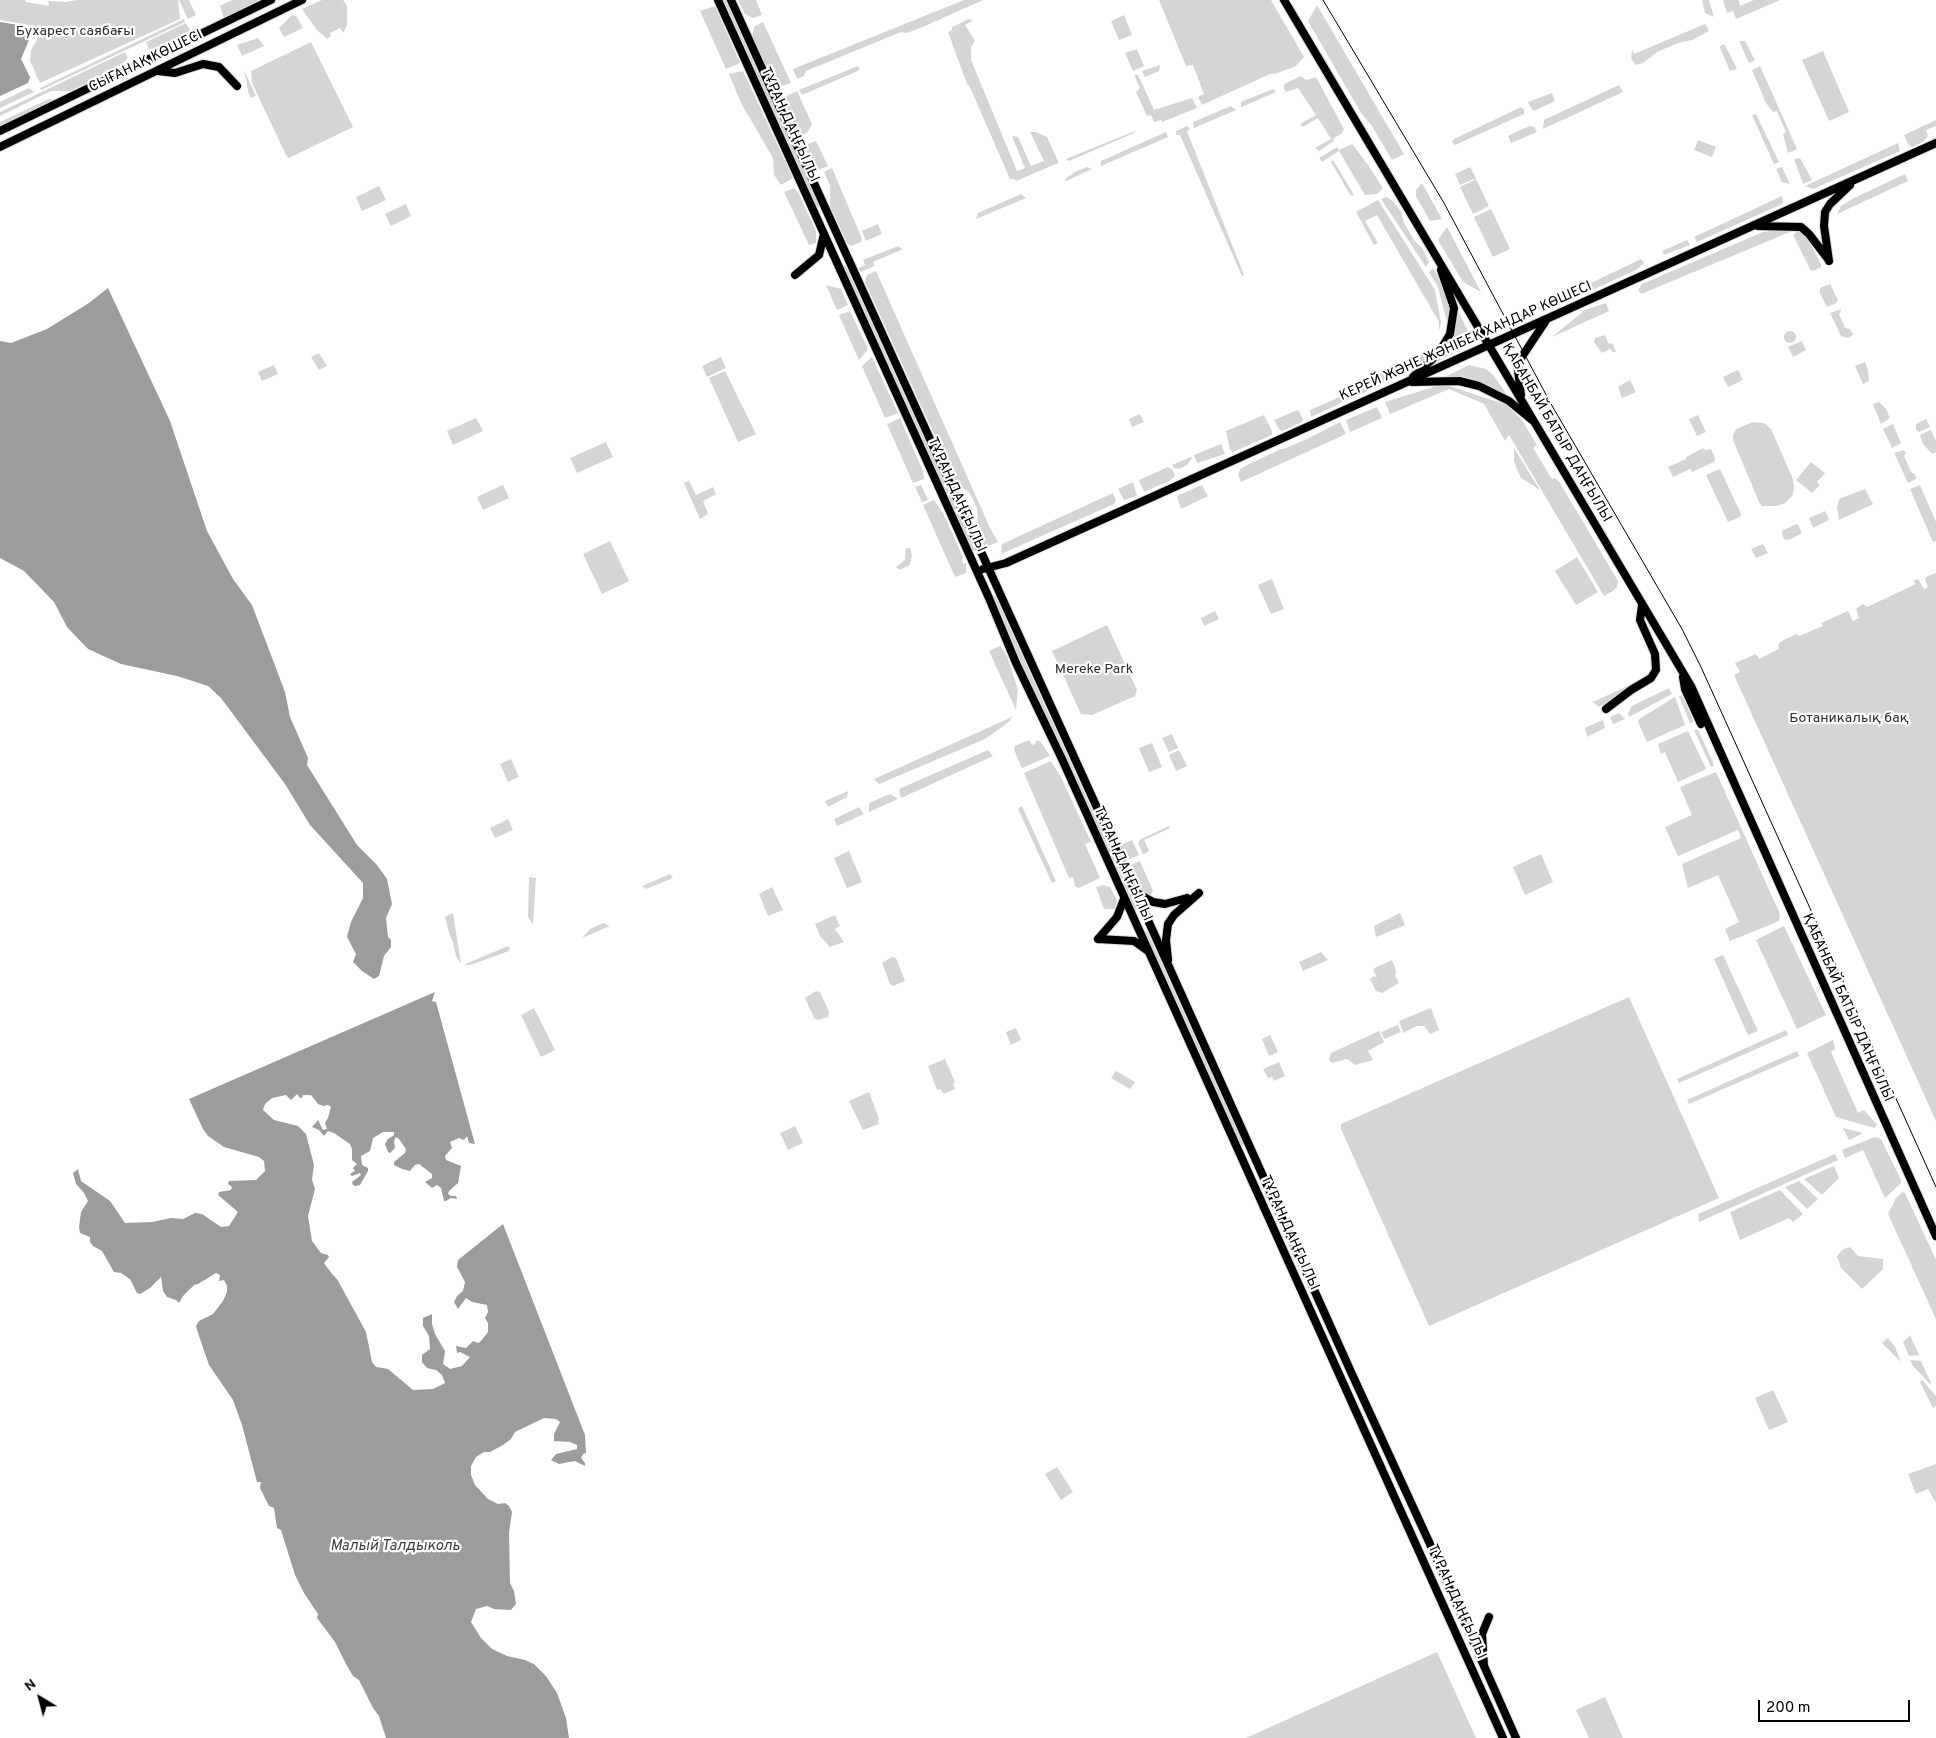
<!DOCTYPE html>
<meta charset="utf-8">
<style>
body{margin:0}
#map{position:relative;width:1936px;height:1738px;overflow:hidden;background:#fff;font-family:Overpass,sans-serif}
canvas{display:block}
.north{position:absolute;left:15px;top:1673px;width:50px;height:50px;-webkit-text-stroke:4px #fff;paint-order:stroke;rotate:323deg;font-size:14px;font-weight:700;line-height:20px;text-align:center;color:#000}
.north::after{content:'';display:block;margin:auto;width:18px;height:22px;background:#000;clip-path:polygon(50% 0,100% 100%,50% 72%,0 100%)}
.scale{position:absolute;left:1758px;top:1700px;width:152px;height:22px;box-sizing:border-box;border:2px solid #000;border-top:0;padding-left:6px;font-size:15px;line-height:18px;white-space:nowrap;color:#000;-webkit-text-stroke:4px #fff;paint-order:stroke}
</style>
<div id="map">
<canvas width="1936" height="1738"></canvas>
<div class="north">N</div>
<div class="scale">200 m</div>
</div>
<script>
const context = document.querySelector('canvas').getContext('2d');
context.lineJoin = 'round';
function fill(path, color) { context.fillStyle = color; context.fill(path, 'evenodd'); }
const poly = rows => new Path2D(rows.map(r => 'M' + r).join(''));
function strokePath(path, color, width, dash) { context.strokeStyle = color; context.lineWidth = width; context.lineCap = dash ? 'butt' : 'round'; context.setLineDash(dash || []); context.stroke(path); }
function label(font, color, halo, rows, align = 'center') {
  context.font = font + ' Overpass,sans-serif'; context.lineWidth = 4.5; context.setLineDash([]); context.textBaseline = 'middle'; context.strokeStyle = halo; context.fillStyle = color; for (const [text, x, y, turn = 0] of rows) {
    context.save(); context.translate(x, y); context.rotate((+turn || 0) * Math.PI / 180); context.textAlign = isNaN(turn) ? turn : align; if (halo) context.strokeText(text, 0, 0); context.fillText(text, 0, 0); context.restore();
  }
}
const green = poly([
 [0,0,25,0,26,2,49,6,48,1,66,2,77,0,178,0,180,19,40,83,30,61,31,50,41,32,41,27,0,20],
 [179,0,189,0,196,15,188,19],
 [232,0,259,0,224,18,220,6],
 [322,0,343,0,347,6,347,25,343,33,340,28,330,33,331,36,327,39,317,30,302,9],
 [723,0,726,0,820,207,817,208],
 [738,0,756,0,762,15,753,18,745,14],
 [964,0,983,0,925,26,907,33,901,32,806,71,804,76,797,79,793,69],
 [1159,0,1271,0,1304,57,1296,66,1275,74,1270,74,1202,105,1198,97,1204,94,1193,65,1186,66],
 [1702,0,1709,0,1714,17,1705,13],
 [1723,0,1739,0,1740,6,1754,0,1780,0,1736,19,1733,11,1727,13],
 [1317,5,1404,154,1392,160,1372,126,1361,113,1308,21],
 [715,6,740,63,726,69,700,11],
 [292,15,296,16,303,28,284,37,279,28],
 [1124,15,1132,35,1119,40,1111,21],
 [184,19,185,22,41,90,40,88],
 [969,19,973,21,965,25,975,41,971,47,971,60,1017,171,1025,168,1012,136,1018,137,1031,166,1044,161,1030,132,1036,132,1047,137,1058,161,1058,163,1016,181,1015,179,1010,179,969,85,967,84,948,32,952,30,952,27],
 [763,22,791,83,782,86,772,81,752,37,754,27],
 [186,23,192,33,163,47,149,49,146,42],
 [1705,24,1709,31,1692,40,1678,43,1657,52,1643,63,1636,65,1631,58,1632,50,1634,54],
 [258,38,264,46,242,56,237,45],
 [1739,41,1745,41,1755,60,1749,63],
 [311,42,353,127,289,158,286,155,252,83,251,71],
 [1724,44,1728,51,1737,69,1730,71,1720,48,1720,46],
 [1137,49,1144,66,1133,71,1125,53],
 [1823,51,1849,112,1829,121,1802,60],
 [125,52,128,58,118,67,71,91,51,91,0,116,0,112],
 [1160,65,1159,71,1145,77,1142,71],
 [858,66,860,70,802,95,799,90],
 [1760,66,1797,149,1788,153,1783,134,1786,132,1777,111,1773,112,1766,103,1752,70],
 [244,70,256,96,251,98,249,95],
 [743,71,793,178,781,185,774,175,773,158,741,103,729,74],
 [1134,75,1138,75,1154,110,1192,98,1197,108,1162,122,1161,120,1154,122,1151,115,1147,116,1136,92,1140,88],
 [1301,76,1306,80,1316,77,1344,129,1342,133,1333,139,1334,141,1319,151,1315,148,1331,139,1318,118,1303,127,1300,124,1316,115,1298,88,1286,92,1284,89,1284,84],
 [1619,85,1623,92,1543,129,1544,120],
 [29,88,34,92,0,108,0,102],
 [1273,89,1276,92,1241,107,1241,102],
 [797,91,812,124,807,133,799,136,784,100,788,95],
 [1552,93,1555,101,1534,111,1532,110,1528,102],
 [49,99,55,99,0,126,0,122],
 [1231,106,1236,110,1194,128,1193,122],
 [1521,107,1524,110,1524,114,1455,145,1452,142,1454,139],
 [1756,114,1779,162,1774,164,1752,115],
 [1936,120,1936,126,1926,130,1928,136,1923,142,1912,147,1908,144,1904,135],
 [1187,126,1190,129,1187,131,1244,275,1242,276,1180,135,1176,135,1176,131],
 [1529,126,1534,127,1537,132,1511,143,1508,136],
 [1135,131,1134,133,1069,161,1066,159],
 [1166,132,1168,137,1101,166,1101,161],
 [1698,140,1716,147,1712,157,1694,150],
 [816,141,828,166,818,170,805,149,806,145],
 [1898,143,1900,151,1813,189,1805,186],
 [1352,144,1368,165,1383,188,1377,194,1365,195,1339,151,1322,162,1319,158,1337,147,1339,150],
 [1800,158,1812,180,1803,184,1794,159],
 [1333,160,1354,195,1351,196,1331,162],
 [1087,167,1092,169,1066,181,1065,179,1075,172],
 [1470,167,1476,178,1460,185,1455,174],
 [1782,167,1790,184,1782,182,1776,169],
 [832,168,862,239,861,242,851,246,847,243,830,206,830,186,824,172],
 [1905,174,1908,181,1837,214,1841,206,1852,199],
 [1476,179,1489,206,1473,214,1460,187],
 [1422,183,1442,219,1430,221,1416,196,1416,190],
 [379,186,386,200,362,211,356,197],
 [794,188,798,192,816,231,816,243,809,245,784,192],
 [1021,194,1026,198,976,219,978,213],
 [1782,196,1783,203,1780,205,1697,242,1694,237],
 [1387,197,1393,201,1401,212,1404,223,1414,240,1422,248,1429,262,1426,267,1381,199],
 [1378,200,1435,290,1441,323,1439,331,1439,322,1377,215,1365,221,1378,243,1374,245,1356,212],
 [406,204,411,216,391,226,385,214],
 [1491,209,1510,249,1493,257,1474,217],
 [878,224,882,234,866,241,862,231],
 [1447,227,1481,292,1463,282,1438,240],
 [1787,228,1790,232,1641,294,1638,290,1642,284,1763,232],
 [1800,229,1805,233,1821,264,1821,267,1815,270,1811,271,1793,235],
 [1687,240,1690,245,1664,255,1662,251],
 [898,246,903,249,873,262,875,266,861,272,858,268,865,265,863,260],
 [1641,259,1644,263,1636,270,1590,291,1587,285],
 [843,266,846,266,975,550,972,551],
 [1433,268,1444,286,1451,304,1448,326,1438,287,1429,272],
 [876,271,990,528,998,542,985,547,978,533,977,508,969,492,957,485,954,478,865,282,867,275],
 [1830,284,1838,300,1836,303,1827,307,1820,293,1820,288],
 [826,285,841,289,848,305,837,310],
 [1574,286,1581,287,1581,295,1542,309,1530,309,1531,306],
 [1606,303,1609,311,1552,337,1585,310],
 [1456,307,1469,333,1464,348,1437,362,1453,336,1456,321],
 [1841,309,1841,311,1839,314,1845,328,1850,329,1853,335,1848,338,1841,336,1830,313],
 [850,311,868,349,859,360,839,315],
 '1784 337a6 6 0 1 1 12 0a6 6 0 1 1-12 0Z',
 [1605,335,1608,343,1613,344,1616,352,1613,352,1610,349,1602,353,1594,342,1595,338],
 [1802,341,1806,350,1793,357,1788,347],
 [1439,346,1429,358,1417,367,1415,366,1416,357],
 [319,353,327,366,319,370,311,357],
 [721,357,726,368,707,377,702,366],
 [872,357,898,413,885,418,862,366],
 [1411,361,1401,373,1378,387,1372,377],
 [1865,362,1868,370,1869,381,1863,384,1855,366],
 [274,365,278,374,262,381,258,372],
 [1469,365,1486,369,1493,375,1508,396,1466,378,1443,378],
 [1738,370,1743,380,1728,387,1723,377],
 [725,371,756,434,738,442,709,378],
 [1630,380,1636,392,1622,398,1618,387],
 [1443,384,1507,405,1522,420,1537,445,1533,448,1552,479,1555,478,1560,483,1618,581,1617,587,1613,591,1604,596,1509,435,1505,441,1484,404,1449,389,1390,414,1385,402],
 [1367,385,1370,390,1311,417,1310,410],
 [1879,402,1886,409,1890,418,1881,424,1873,404],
 [1377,407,1382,418,1350,432,1346,420],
 [1298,410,1303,419,1302,422,1282,431,1279,429,1274,420],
 [1140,414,1144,422,1132,427,1129,419],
 [1264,415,1272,431,1272,435,1233,452,1230,450,1226,431],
 [1698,415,1706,432,1697,436,1689,419],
 [476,418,483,431,453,445,447,431],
 [900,418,923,471,924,479,913,483,887,424],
 [1926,419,1930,427,1919,432,1916,430,1916,424],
 [1340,422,1346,434,1241,482,1238,474,1241,468,1281,449,1284,449,1309,438],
 [1753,422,1764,423,1771,429,1793,479,1794,490,1792,496,1785,503,1776,506,1762,506,1759,502,1733,440,1733,435,1736,429],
 [1893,424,1901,443,1892,448,1883,429],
 [1931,430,1936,441,1936,452,1932,454,1923,444,1920,435],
 [606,442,613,457,577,473,570,458],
 [1221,444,1225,454,1197,463,1194,455],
 [1514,448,1540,490,1521,478,1514,462],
 [1703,448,1705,450,1711,449,1715,458,1714,462,1692,472,1690,469,1673,477,1668,467,1686,459,1686,457],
 [1904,450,1906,453,1904,456,1911,472,1915,474,1916,479,1908,483,1894,453],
 [1191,457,1192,458,1187,465,1179,469,1174,468,1172,465],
 [1811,462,1825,473,1817,482,1820,485,1812,493,1796,480],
 [1168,467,1173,470,1175,476,1169,481,1144,492,1139,480],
 [1720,469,1741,514,1740,517,1728,522,1706,475],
 [689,481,696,495,713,487,716,494,703,501,708,514,700,519,684,483],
 [1133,482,1137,496,1124,500,1118,489],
 [503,485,509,498,483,510,477,497],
 [921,485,928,500,922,502,915,487],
 [1202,485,1208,496,1181,509,1177,496],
 [1920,485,1936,522,1936,541,1933,542,1910,489],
 [1865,489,1873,504,1839,520,1837,508,1839,499],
 [1113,493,1116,501,1114,504,1001,554,1002,544],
 [934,500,943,513,963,557,962,561,964,564,966,563,966,573,955,577,923,505],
 [1825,511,1829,520,1813,528,1809,518],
 [1796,524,1798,525,1802,533,1791,539,1786,540,1783,538,1782,531],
 [610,541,629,581,602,594,583,554],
 [1763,544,1768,553,1756,558,1751,549],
 [906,548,910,548,912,555,910,565,900,570,896,567,905,560],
 [1577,557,1598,592,1576,605,1555,571],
 [1936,573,1936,1121,1734,675,1740,672,1735,663,1756,654,1759,659,1779,649,1778,645,1780,642,1796,634,1799,636,1823,626,1821,623,1848,611,1853,621,1859,618,1856,609,1858,607,1863,604,1867,607,1916,584,1913,581,1918,579,1924,589,1928,587,1925,580,1926,577],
 [1272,579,1284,609,1271,614,1258,585],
 [995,595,1137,909,1135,910,1116,866,1108,856,991,596],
 [1215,611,1219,619,1204,626,1201,618],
 [1107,625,1137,690,1135,696,1092,715,1081,714,1052,651],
 [1000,646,1007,656,1018,690,1016,710,989,651],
 [1649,676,1599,707,1593,702],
 [1669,688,1672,694,1629,717,1628,713,1632,706],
 [1682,695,1694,722,1690,723,1679,696],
 [1675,697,1685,725,1647,742,1638,722,1639,719],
 [1619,713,1625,719,1613,724,1610,717],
 [1012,717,1010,721,985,739,879,784,874,779],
 [1603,720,1605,728,1587,737,1585,728],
 [1694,730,1698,730,1713,762,1714,766,1711,767],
 [1688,731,1706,769,1678,782,1665,752,1661,754,1658,744],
 [1172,734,1178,748,1169,752,1162,738],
 [1029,740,1032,745,1035,744,1037,740,1041,742,1050,756,1022,768,1014,750,1015,746],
 [1152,743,1162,767,1149,772,1139,748],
 [988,750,993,756,901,798,899,789],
 [1179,750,1187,766,1176,771,1169,755],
 [511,759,519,777,508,782,500,764],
 [1051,761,1061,777,1091,842,1085,844,1100,878,1079,888,1075,886,1073,877,1069,878,1024,773],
 [1716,772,1780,914,1779,921,1730,941,1725,929,1739,922,1718,875,1688,888,1682,864,1741,838,1738,830,1678,856,1665,827,1692,815,1680,787],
 [848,791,847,797,828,807,825,801],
 [890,794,898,799,869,812,869,803],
 [1022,806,1056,881,1052,883,1019,811,1018,808],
 [859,807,864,814,837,826,834,819],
 [508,819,513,830,495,838,490,828],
 [1169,826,1170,828,1144,840,1149,850,1147,853,1143,854,1138,843,1141,839],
 [1132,840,1139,855,1130,859,1125,858,1119,846],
 [849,851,862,882,847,888,834,858],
 [1541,854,1553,882,1525,895,1513,867],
 [1140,861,1153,891,1149,897,1142,893,1137,886,1129,868,1131,865],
 [670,874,673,878,646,889,642,886],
 [529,877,536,878,533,925,528,917],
 [1103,885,1110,887,1117,900,1115,909,1104,909,1096,887],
 [772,887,783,910,768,916,759,894],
 [453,913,461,964,456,956,453,942,450,936,445,917],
 [1400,913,1405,925,1376,937,1374,926],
 [835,915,840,926,835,929,844,942,830,947,820,936,815,924],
 [603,923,610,926,582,938,590,929],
 [1784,926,1826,1015,1797,1029,1756,940],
 [1147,931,1244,1145,1241,1146,1144,932],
 [508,946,510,948,509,951,470,965,463,965],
 [1321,952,1328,960,1303,971,1299,962],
 [1723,955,1758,1031,1748,1035,1714,959],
 [892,957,896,958,905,981,893,986,890,984,882,963],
 [1392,960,1396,971,1395,976,1399,983,1382,993,1376,991,1370,979,1374,976,1377,978,1373,969],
 [816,991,820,992,829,1012,828,1017,818,1020,814,1018,805,998],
 [1629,997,1719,1198,1429,1326,1341,1129,1341,1124],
 [534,1008,555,1050,541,1057,521,1015],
 [1431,1008,1439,1030,1430,1034,1424,1026,1417,1026,1403,1033,1399,1021],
 [1398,1025,1401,1032,1384,1039,1381,1032],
 [1016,1028,1021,1040,1011,1045,1006,1032],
 [1786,1030,1788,1035,1679,1083,1677,1079],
 [1379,1031,1384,1042,1368,1051,1373,1060,1355,1065,1347,1059,1332,1063,1329,1060,1331,1053],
 [1270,1035,1278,1052,1269,1056,1262,1039],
 [1833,1040,1835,1049,1831,1052,1858,1113,1864,1110,1877,1125,1874,1128,1836,1117,1807,1053],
 [1797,1051,1799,1056,1689,1104,1687,1100],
 [945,1059,955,1082,953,1084,955,1089,944,1094,940,1089,937,1090,928,1066],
 [1279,1062,1285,1076,1274,1081,1272,1077,1268,1078,1263,1069],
 [1116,1071,1135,1082,1130,1089,1111,1078],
 [869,1092,879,1119,878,1121,879,1124,863,1130,849,1101],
 [795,1126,803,1143,788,1150,780,1133],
 [1843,1128,1863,1133,1849,1140],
 [1875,1137,1881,1139,1901,1180,1901,1183,1885,1198,1863,1150,1845,1158,1842,1150],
 [1835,1154,1838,1160,1699,1222,1698,1214],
 [1834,1166,1839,1178,1822,1195,1804,1179],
 [1799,1181,1818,1199,1807,1209,1785,1187],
 [1780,1190,1803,1214,1793,1222,1789,1218,1740,1240,1730,1212],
 [1902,1192,1905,1193,1936,1260,1936,1319,1888,1214,1896,1198],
 [1850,1247,1858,1256,1883,1259,1883,1269,1862,1289,1841,1268,1837,1256,1843,1249],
 [1910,1335,1919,1355,1909,1356,1903,1342],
 [1888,1338,1895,1347,1901,1362,1882,1343],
 [1910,1360,1921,1361,1931,1383,1930,1384,1913,1366],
 [1922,1380,1936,1396,1936,1406,1933,1408,1920,1382],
 [1773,1390,1788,1422,1769,1430,1755,1398],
 [1936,1464,1936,1503,1928,1489,1916,1494,1908,1474],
 [1057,1467,1073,1492,1061,1500,1045,1474],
 [1437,1652,1476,1738,1246,1738],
 [1605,1697,1623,1738,1589,1738,1576,1710]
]);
const water = poly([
 [0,22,24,26,24,32,28,33,29,26,32,28,32,33,21,59,30,77,28,83,0,96],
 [108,288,170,421,207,531,233,579,252,605,285,692,290,717,308,758,307,765,357,845,377,865,387,879,392,904,386,918,388,937,391,940,391,947,384,956,379,976,374,979,362,971,353,962,356,954,347,937,351,922,363,898,363,883,310,825,285,784,221,698,208,686,177,676,121,664,88,649,67,627,54,602,24,571,0,558,0,341,11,343,47,329,89,303],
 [435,992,432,1001,436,1002,475,1144,469,1143,467,1136,464,1140,459,1138,450,1142,452,1148,445,1156,446,1160,461,1166,458,1183,449,1191,448,1194,451,1196,456,1196,457,1199,451,1198,446,1201,444,1201,441,1188,437,1185,432,1188,425,1182,432,1178,432,1174,419,1164,415,1165,410,1171,402,1169,394,1165,394,1162,405,1153,406,1149,399,1139,396,1137,394,1141,395,1148,390,1153,388,1152,385,1144,388,1139,394,1135,394,1132,383,1132,373,1138,370,1151,361,1156,362,1165,368,1168,368,1171,360,1185,356,1186,353,1185,352,1182,361,1175,360,1173,352,1176,350,1174,355,1171,353,1168,357,1164,352,1160,352,1149,350,1144,334,1133,328,1131,324,1136,319,1130,312,1127,318,1120,323,1130,327,1129,325,1123,328,1118,331,1107,328,1105,323,1106,318,1104,311,1095,303,1095,302,1098,300,1098,297,1094,291,1100,286,1095,272,1098,265,1104,263,1110,274,1120,298,1126,306,1134,314,1165,312,1180,315,1189,308,1216,312,1241,321,1253,328,1255,329,1257,324,1263,332,1274,337,1279,366,1332,372,1362,376,1367,388,1369,413,1390,433,1389,445,1383,442,1375,436,1370,427,1368,422,1362,422,1355,430,1349,429,1336,423,1326,423,1318,432,1314,432,1324,435,1334,445,1351,443,1364,450,1369,462,1366,470,1357,460,1352,457,1353,456,1346,466,1348,473,1341,478,1343,481,1341,488,1332,488,1323,485,1318,488,1312,487,1305,472,1302,466,1298,458,1309,454,1302,457,1296,463,1291,465,1282,457,1267,458,1260,503,1224,585,1435,586,1453,583,1454,581,1458,585,1463,585,1466,575,1461,559,1464,551,1460,556,1454,577,1449,577,1445,570,1442,554,1441,554,1434,560,1422,556,1419,544,1418,515,1432,511,1439,503,1445,490,1452,484,1452,476,1457,471,1466,471,1475,475,1485,488,1499,498,1504,505,1503,509,1506,512,1512,509,1533,510,1583,514,1591,516,1604,511,1610,494,1609,487,1606,476,1609,471,1622,481,1638,492,1649,507,1656,525,1660,534,1664,546,1676,557,1693,566,1718,569,1738,386,1738,379,1716,373,1708,359,1680,353,1676,346,1664,335,1642,317,1618,318,1614,304,1593,295,1575,281,1530,277,1528,274,1508,269,1506,260,1488,261,1482,257,1482,242,1425,233,1400,209,1365,199,1336,196,1326,199,1321,213,1314,223,1301,227,1292,227,1286,224,1280,219,1281,220,1275,216,1273,198,1284,194,1285,183,1296,179,1303,176,1300,167,1297,163,1291,161,1277,150,1288,140,1294,137,1293,130,1279,121,1273,114,1272,102,1251,93,1246,90,1242,90,1237,80,1233,79,1227,81,1212,88,1201,84,1193,76,1184,73,1173,78,1169,81,1181,110,1201,125,1223,152,1222,171,1218,183,1219,195,1213,202,1214,221,1227,229,1226,238,1212,218,1195,219,1192,231,1190,232,1187,228,1184,229,1181,256,1180,265,1171,264,1161,259,1157,224,1147,208,1136,203,1129,189,1099]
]);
const major = poly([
 [718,0,989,598,1016,663,1062,759,1503,1738],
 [731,0,1152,929,1351,1372,1430,1544,1516,1738],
 [1284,0,1691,686,1936,1236],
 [158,71,175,73,203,64,219,67,237,86],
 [0,131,271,0],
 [0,147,302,0],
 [1758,226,1801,227,1809,234,1828,259],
 [1829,261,1824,226,1825,212,1830,204,1850,185],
 [795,275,819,255,824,234],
 [1413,377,1438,354,1450,334,1454,308,1441,270],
 [1412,382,1459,381,1479,386,1509,401,1532,420],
 [1521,395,1518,370,1521,358,1545,322],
 [983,569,1006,563,1936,143],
 [1683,677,1685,689,1701,724],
 [1606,709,1631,690,1651,678,1656,670,1655,654,1640,620,1642,605],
 [1137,893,1153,902,1165,904,1187,898],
 [1098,939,1134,941,1148,951],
 [1098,939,1117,917,1124,899],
 [1168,960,1166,940,1168,924,1174,915,1199,893],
 [1484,1666,1482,1634,1489,1617]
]);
const tram = poly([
 [1323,0,1444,203,1551,404,1682,629,1701,667,1936,1187]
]);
const parkNames = [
 ["Бухарест саябағы",75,32],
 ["Mereke Park",1094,670],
 ["Ботаникалық бақ",1849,719]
];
const streetNames = [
 ["СЫҒАНАҚ КӨШЕСІ",146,62,-26],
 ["ТҰРАН ДАҢҒЫЛЫ",789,125,66],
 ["КЕРЕЙ ЖӘНЕ ЖӘНІБЕК ХАНДАР КӨШЕСІ",1466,342,-24],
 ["ҚАБАНБАЙ БАТЫР ДАҢҒЫЛЫ",1556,433,60],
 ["ТҰРАН ДАҢҒЫЛЫ",956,495,66],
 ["ТҰРАН ДАҢҒЫЛЫ",1122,864,66],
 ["ҚАБАНБАЙ БАТЫР ДАҢҒЫЛЫ",1847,1008,66],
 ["ТҰРАН ДАҢҒЫЛЫ",1289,1233,66],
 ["ТҰРАН ДАҢҒЫЛЫ",1456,1602,66]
];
const waterNames = [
 ["Малый Талдыколь",395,1547]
];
fill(green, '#d5d5d5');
fill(water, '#9c9c9c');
strokePath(major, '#dbdbdb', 10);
strokePath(major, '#000', 8);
strokePath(tram, '#000', 1);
label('14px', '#2c2c2c', '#fff', parkNames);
label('14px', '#000', '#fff', streetNames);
label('italic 15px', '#3d3d3d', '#fff', waterNames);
</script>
